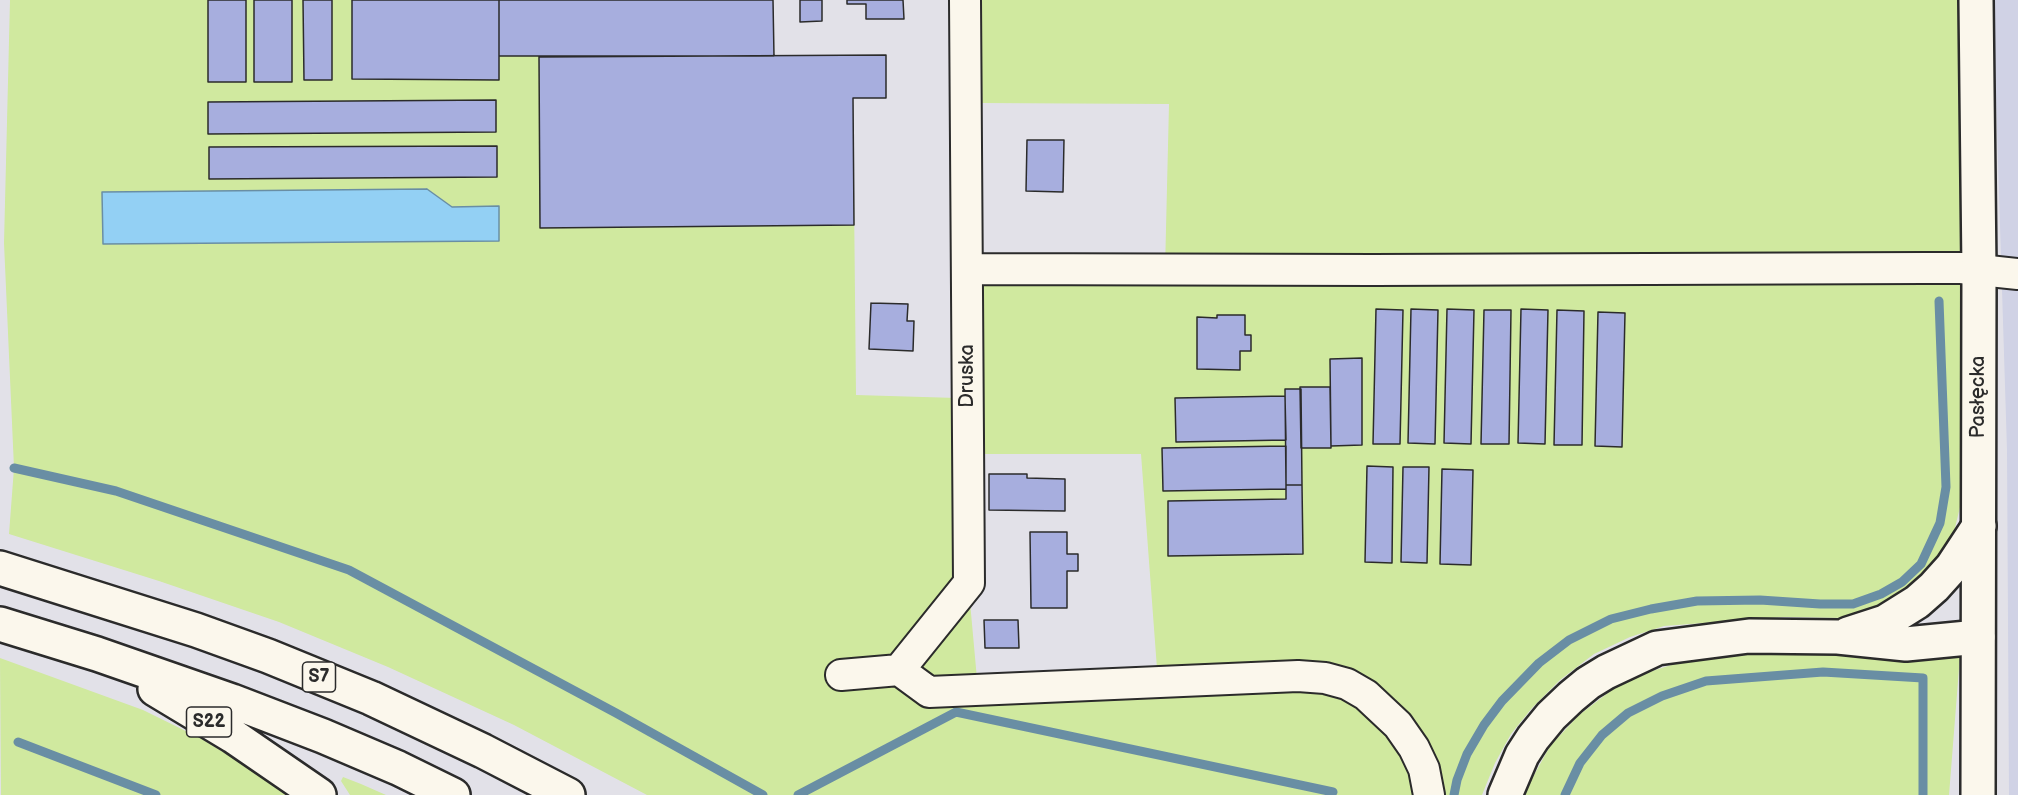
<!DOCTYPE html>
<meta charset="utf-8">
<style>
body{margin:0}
canvas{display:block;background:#e2e1e8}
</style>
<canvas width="2018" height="795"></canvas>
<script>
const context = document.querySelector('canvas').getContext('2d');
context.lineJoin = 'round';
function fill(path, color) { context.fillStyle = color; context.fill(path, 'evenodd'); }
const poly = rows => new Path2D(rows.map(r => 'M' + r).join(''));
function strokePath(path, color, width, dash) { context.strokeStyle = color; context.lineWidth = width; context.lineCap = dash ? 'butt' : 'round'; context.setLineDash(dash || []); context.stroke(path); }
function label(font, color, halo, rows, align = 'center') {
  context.font = font + ' "Balsamiq Sans",sans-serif'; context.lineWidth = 6; context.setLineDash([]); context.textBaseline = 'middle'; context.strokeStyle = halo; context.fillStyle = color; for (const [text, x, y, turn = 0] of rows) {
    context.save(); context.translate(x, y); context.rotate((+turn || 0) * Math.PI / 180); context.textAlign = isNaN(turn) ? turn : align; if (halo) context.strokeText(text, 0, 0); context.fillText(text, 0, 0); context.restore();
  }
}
const built = poly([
 [1993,0,2018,0,2018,795,2009,795,2007,450]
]);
const green = poly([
 [10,0,773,0,774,56,886,55,886,98,853,98,856,395,957,398,955,567,952,584,970,602,978,690,1158,682,1141,454,982,454,980,269,1165,270,1169,104,980,103,979,0,1959,0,1962,472,1960,507,1954,532,1940,559,1920,581,1880,610,1844,618,1784,617,1664,626,1630,637,1594,654,1560,680,1532,708,1511,734,1495,763,1482,795,647,795,514,725,388,667,279,622,159,581,9,534,14,468,4,243],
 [427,189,452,207,499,206,103,244,102,192],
 [1783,652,1960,656,1949,795,1523,795,1550,746,1579,715,1613,689,1649,672,1687,660],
 [0,658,143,710,202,739,293,795,1,795],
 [343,777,361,784,386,795,350,795,341,781]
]);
const water = poly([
 [427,189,452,207,499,206,499,241,103,244,102,192,427,189]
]);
const stream = poly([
 [14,468,116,491,349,570,616,713,763,795],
 [18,742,156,795],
 [798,795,956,712,1333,792],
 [1454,795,1457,780,1467,754,1484,725,1502,701,1539,663,1569,640,1611,619,1651,609,1697,601,1760,600,1820,604,1853,604,1881,594,1902,582,1921,564,1940,523,1946,487,1939,301],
 [1565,795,1580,763,1602,735,1628,713,1662,696,1706,681,1823,672,1923,678,1923,795]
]);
const building = poly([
 [208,0,246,0,246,82,208,82,208,0],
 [254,0,292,0,292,82,254,82,254,0],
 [303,0,332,0,332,80,304,80,303,0],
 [352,0,499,0,499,80,352,79,352,0],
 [499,0,773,0,774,56,499,56,499,0],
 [800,0,822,0,822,21,800,22,800,0],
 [847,0,903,0,904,19,866,19,866,4,847,4,847,0],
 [886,55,886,98,853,98,854,225,540,228,539,57,886,55],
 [496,100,496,132,208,134,208,102,496,100],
 [1027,140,1064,140,1063,192,1026,191,1027,140],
 [497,146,497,177,209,179,209,147,497,146],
 [871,303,908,304,907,321,914,321,913,351,869,349,871,303],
 [1376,309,1403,310,1400,444,1373,444,1376,309],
 [1411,309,1438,310,1435,444,1408,443,1411,309],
 [1447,309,1474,310,1471,444,1444,443,1447,309],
 [1521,309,1548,310,1545,444,1518,443,1521,309],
 [1484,310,1511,310,1509,444,1481,444,1484,310],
 [1557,310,1584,311,1582,445,1554,445,1557,310],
 [1598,312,1625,313,1622,447,1595,446,1598,312],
 [1217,315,1245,315,1245,335,1251,335,1251,351,1240,351,1240,370,1197,369,1197,317,1217,318,1217,315],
 [1362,358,1362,445,1331,446,1330,359,1362,358],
 [1300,387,1330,387,1331,448,1301,448,1300,387],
 [1285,389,1301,389,1302,485,1286,485,1285,389],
 [1285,396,1286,440,1176,442,1175,398,1285,396],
 [1286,446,1286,489,1163,491,1162,448,1286,446],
 [1367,466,1393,467,1392,563,1365,562,1367,466],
 [1403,467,1429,467,1427,563,1401,562,1403,467],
 [1442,469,1473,470,1471,565,1440,564,1442,469],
 [989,474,1027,474,1027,478,1065,479,1065,511,989,510,989,474],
 [1286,485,1302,485,1303,554,1168,556,1168,501,1286,499,1286,485],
 [1030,532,1067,532,1067,554,1078,554,1078,571,1067,571,1067,608,1031,608,1030,532],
 [984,620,1018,620,1019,648,985,648,984,620]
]);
const minor = poly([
 [967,269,1374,270,1923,268,1961,268,2018,274],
 [899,670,929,692,1298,676,1325,678,1347,684,1366,695,1398,725,1414,748,1424,769,1429,795],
 [841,675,899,670,969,583,965,0]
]);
const major = poly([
 [1976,0,1979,270,1978,795]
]);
const highway = poly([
 [0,568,196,630,268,656,371,698,483,751,568,795],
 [0,624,97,654,232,701,323,736,398,768,453,795],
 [1848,634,1885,622,1917,602,1934,587,1952,567,1979,526],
 [155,689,233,736,319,795],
 [1505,795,1522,755,1533,738,1551,716,1571,697,1588,683,1606,672,1657,648,1749,636,1838,637,1906,644,1978,637]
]);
const shields = [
 [319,677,33],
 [209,722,45]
];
const shieldNames = [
 ["S7",319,677],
 ["S22",209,722]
];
const streetNames = [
 ["Druska",968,376,-90],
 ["Pasłęcka",1979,397,-90]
];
fill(built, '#d0d2e5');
fill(green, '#d0e99f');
fill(water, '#93d0f4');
strokePath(water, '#698ea4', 1.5);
strokePath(stream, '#698ea4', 9);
fill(building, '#a7aede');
strokePath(building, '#2b2b2b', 1.5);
strokePath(minor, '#2b2b2b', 34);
strokePath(major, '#2b2b2b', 38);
strokePath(highway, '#2b2b2b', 38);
strokePath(minor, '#fbf7ec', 30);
strokePath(major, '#fbf7ec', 33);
strokePath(highway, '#fbf7ec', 33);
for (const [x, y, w] of shields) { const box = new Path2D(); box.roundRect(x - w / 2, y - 15, w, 30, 4.5); context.fillStyle = '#fbf7ec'; context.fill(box); strokePath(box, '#2b2b2b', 1.5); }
label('bold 18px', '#2b2b2b', null, shieldNames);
label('20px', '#2b2b2b', '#fbf7ec', streetNames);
</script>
